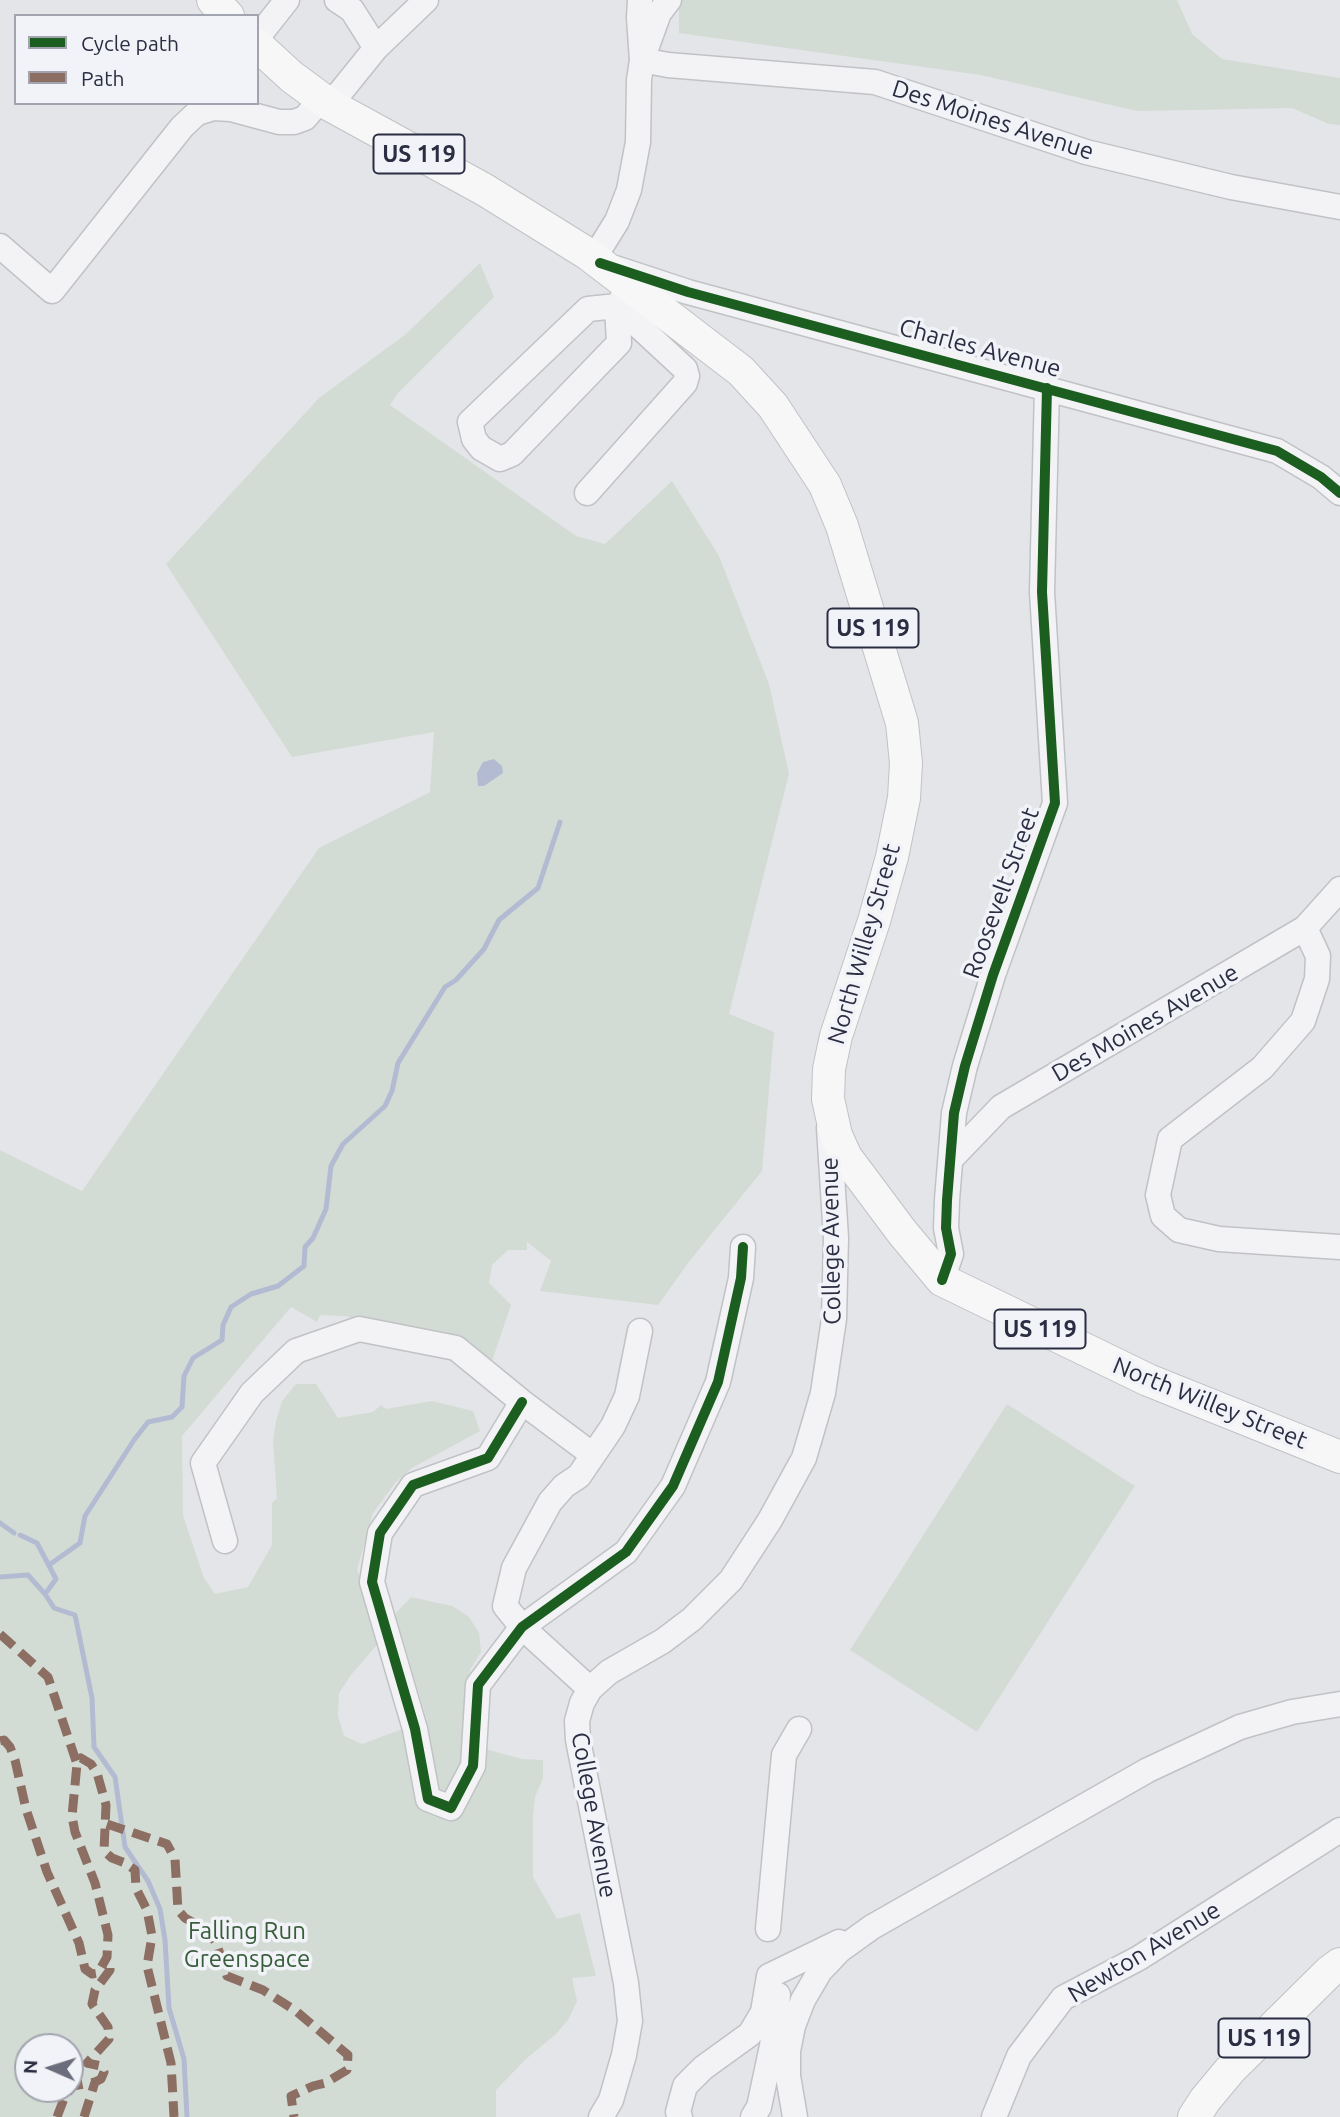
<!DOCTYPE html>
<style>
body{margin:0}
#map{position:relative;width:1340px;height:2117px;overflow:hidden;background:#e4e5e8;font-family:Ubuntu,sans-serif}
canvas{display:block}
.legend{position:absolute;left:14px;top:14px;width:245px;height:91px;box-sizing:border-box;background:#f2f3f8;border:2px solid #a2a4af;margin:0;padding:9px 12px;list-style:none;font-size:21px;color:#2b2d42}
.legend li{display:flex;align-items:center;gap:14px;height:35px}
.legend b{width:35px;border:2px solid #a2a4af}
.north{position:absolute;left:14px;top:2033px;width:70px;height:70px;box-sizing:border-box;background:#f2f3f8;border:2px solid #a2a4af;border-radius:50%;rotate:273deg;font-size:19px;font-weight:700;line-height:28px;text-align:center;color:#2b2d42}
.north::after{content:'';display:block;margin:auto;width:24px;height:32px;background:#6c6d7c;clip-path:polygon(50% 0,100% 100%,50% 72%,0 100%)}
</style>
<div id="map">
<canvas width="1340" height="2117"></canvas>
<ul class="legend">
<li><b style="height:9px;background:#1b5e20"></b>Cycle path</li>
<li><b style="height:9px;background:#8d6e63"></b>Path</li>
</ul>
<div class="north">N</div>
</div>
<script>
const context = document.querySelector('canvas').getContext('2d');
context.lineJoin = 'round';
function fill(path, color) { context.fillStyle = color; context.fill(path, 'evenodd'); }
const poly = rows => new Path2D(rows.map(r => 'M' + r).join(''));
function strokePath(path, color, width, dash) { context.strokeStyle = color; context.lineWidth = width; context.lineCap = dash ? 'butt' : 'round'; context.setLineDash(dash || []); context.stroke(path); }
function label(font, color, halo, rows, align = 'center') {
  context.font = font + ' Ubuntu,sans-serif'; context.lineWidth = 7; context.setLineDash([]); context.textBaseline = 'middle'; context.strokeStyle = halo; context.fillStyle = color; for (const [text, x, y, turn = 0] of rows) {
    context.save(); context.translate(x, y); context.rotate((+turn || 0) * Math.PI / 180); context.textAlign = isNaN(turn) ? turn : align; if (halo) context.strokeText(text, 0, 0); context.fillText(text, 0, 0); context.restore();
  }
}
const green = poly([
 [679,0,1177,0,1192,34,1222,59,1340,78,1340,125,1329,124,1292,108,1137,111,981,75,679,33],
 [480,263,494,297,399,392,390,405,576,536,605,544,672,481,719,556,769,684,789,774,729,1014,774,1032,762,1171,688,1263,658,1305,540,1291,551,1261,527,1242,527,1250,508,1250,492,1265,489,1283,511,1305,492,1361,413,1328,344,1316,320,1315,317,1322,291,1307,182,1436,183,1516,204,1578,215,1594,248,1587,272,1545,272,1503,277,1498,273,1441,276,1421,282,1401,296,1384,316,1384,338,1418,373,1412,381,1405,386,1409,432,1401,473,1411,480,1431,412,1468,396,1482,373,1513,357,1570,385,1628,376,1646,351,1675,339,1693,338,1716,344,1736,362,1744,427,1720,395,1614,411,1597,452,1606,468,1616,479,1632,481,1652,470,1670,463,1743,522,1759,543,1760,543,1778,535,1797,533,1817,533,1877,557,1919,580,1913,596,1976,572,1978,577,2001,568,2020,556,2034,526,2059,496,2090,496,2117,0,2117,0,1150,82,1191,319,848,430,792,434,732,292,757,166,564,319,398,406,334],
 [28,2047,70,2047,70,2089,28,2089],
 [1007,1404,1135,1486,977,1732,850,1650]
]);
const water = poly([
 [494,759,502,766,503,773,484,786,478,786,477,773,483,762]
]);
const stream = poly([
 [0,1523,14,1533],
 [20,1535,37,1543,56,1579,45,1594,54,1608,75,1615,92,1698,94,1747,115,1777,125,1847,148,1881,160,1909,165,1940,169,2008,184,2059,187,2117],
 [49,1565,80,1543,85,1516,134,1440,148,1422,172,1417,182,1407,184,1376,193,1358,222,1340,223,1325,231,1307,251,1294,278,1286,304,1266,305,1247,313,1238,326,1209,331,1166,343,1144,385,1106,392,1091,398,1063,445,987,456,980,484,949,499,920,538,888,560,822],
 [0,1577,28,1575,45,1594]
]);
const minor = poly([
 [337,0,352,10,376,48],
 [640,0,639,18,642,60,668,65,875,82,1086,152,1231,187,1340,207],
 [257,38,287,0],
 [330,105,376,48,426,0],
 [0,246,52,291,182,127,197,113,213,108,231,109,279,122,294,122,305,118,321,99],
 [594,258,617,221,629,190,638,142,639,80,642,60,659,13,669,0],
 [615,268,688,292,1277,451,1321,477,1340,493],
 [617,306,619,343,512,454,500,459,481,448,474,439,470,422,588,309,617,306,630,286],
 [587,493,685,383,687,376,685,369,617,306],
 [1305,928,1318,956,1317,979,1303,1021,1262,1068,1170,1139,1158,1195,1163,1216,1179,1230,1219,1239,1340,1247],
 [951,1159,1001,1107,1305,928,1340,889],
 [942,1280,951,1254,946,1228,947,1200,954,1113,965,1066,993,975,1055,803,1042,592,1047,388],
 [522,1402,488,1458,413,1485,380,1533,372,1582,415,1729,428,1799,451,1808,473,1766,478,1685,522,1627,626,1552,673,1486,718,1382,741,1278,743,1247],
 [225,1541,203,1463,252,1393,296,1351,359,1329,456,1348,522,1402,593,1455],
 [590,1689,522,1627,505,1606,514,1568,550,1502,564,1486,579,1476,613,1426,627,1396,640,1331],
 [768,1929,784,1755,799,1729],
 [601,2117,611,2100,624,2055,630,2021,626,1983,578,1740,577,1721,582,1703,590,1689,609,1672,663,1641,692,1619,731,1580,770,1520,804,1458,823,1393,834,1319,836,1238,829,1128],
 [680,2117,678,2112,685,2086,703,2068,750,2034,763,2012,769,1976,839,1942],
 [753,2117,759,2107,772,2046,778,1995],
 [795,2117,788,2076,788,2051,793,2026,803,2000,820,1971,840,1950,872,1927,1148,1770,1240,1727,1292,1712,1340,1704],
 [994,2117,1019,2056,1063,1998,1139,1958,1340,1830]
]);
const major = poly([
 [213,0,228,16],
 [257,45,292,77,330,105,485,190,588,254,741,371,773,406,825,485,842,526,902,723,906,763,904,798,892,857,874,921,836,1036,829,1069,828,1099,836,1135,846,1157,902,1232,942,1280,1148,1380,1340,1457],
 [1194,2117,1205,2100,1230,2070,1329,1972,1340,1964]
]);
const quiet = poly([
 [0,1634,48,1677,77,1764],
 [0,1741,4,1740,10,1747,15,1760,26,1809,47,1872,79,1943,85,1969,92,1974,98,1973,107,1957,108,1935,95,1883,75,1832,72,1816,77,1764,81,1758,91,1764,97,1773,106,1805,104,1851,112,1858,125,1863,135,1870,136,1888,147,1910,152,1936,147,1966,171,2063,174,2117],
 [107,1824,167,1844,175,1859,178,1910,185,1918,203,1928,216,1942,227,1976,263,1990,296,2011,348,2055,347,2070,325,2083,313,2086,291,2096,294,2117],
 [57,2117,65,2096,73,2086,95,2082,101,2079,104,2072,101,2066,87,2063,109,2039,108,2027,92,2004,95,1990,110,1970,110,1966],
 [84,2117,95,2082]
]);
const cycleway = poly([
 [600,263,688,292,1277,451,1321,477,1340,493],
 [942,1280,951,1254,946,1228,947,1200,954,1113,965,1066,993,975,1055,803,1042,592,1047,388],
 [522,1402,488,1458,413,1485,380,1533,372,1582,415,1729,428,1799,451,1808,473,1766,478,1685,522,1627,626,1552,673,1486,718,1382,741,1278,743,1247]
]);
const shields = [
 [419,154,91],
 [873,628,91],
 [1040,1329,91],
 [1264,2038,91]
];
const shieldNames = [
 ["US 119",419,154],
 ["US 119",873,628],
 ["US 119",1040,1329],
 ["US 119",1264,2038]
];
const streetNames = [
 ["Des Moines Avenue",993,120,18],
 ["Charles Avenue",980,348,15],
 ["Roosevelt Street",1001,893,-70],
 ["North Willey Street",864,944,-74],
 ["Des Moines Avenue",1145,1023,-30],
 ["College Avenue",831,1241,-91],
 ["North Willey Street",1210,1403,22],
 ["College Avenue",594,1815,80],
 ["Newton Avenue",1144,1952,-31]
];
const parkNames = [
 ["Falling Run",247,1931],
 ["Greenspace",247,1959]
];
fill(green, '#d2dcd4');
fill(water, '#b3bbd2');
strokePath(stream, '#b3bbd2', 5);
strokePath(minor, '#c1c2c6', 27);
strokePath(major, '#c0c2c6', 34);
strokePath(minor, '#f3f3f6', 24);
strokePath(major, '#f7f7f7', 32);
strokePath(quiet, '#8d6e63', 9, [18, 9]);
strokePath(cycleway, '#1b5e20', 10);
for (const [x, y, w] of shields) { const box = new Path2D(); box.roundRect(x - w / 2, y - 19.5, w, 39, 5); context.fillStyle = '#f2f3f8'; context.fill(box); strokePath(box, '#2b2d42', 2); }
label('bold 23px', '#2b2d42', null, shieldNames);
label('24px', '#2b2d42', '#f2f3f8', streetNames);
label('24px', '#385d3a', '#f2f3f8', parkNames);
</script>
